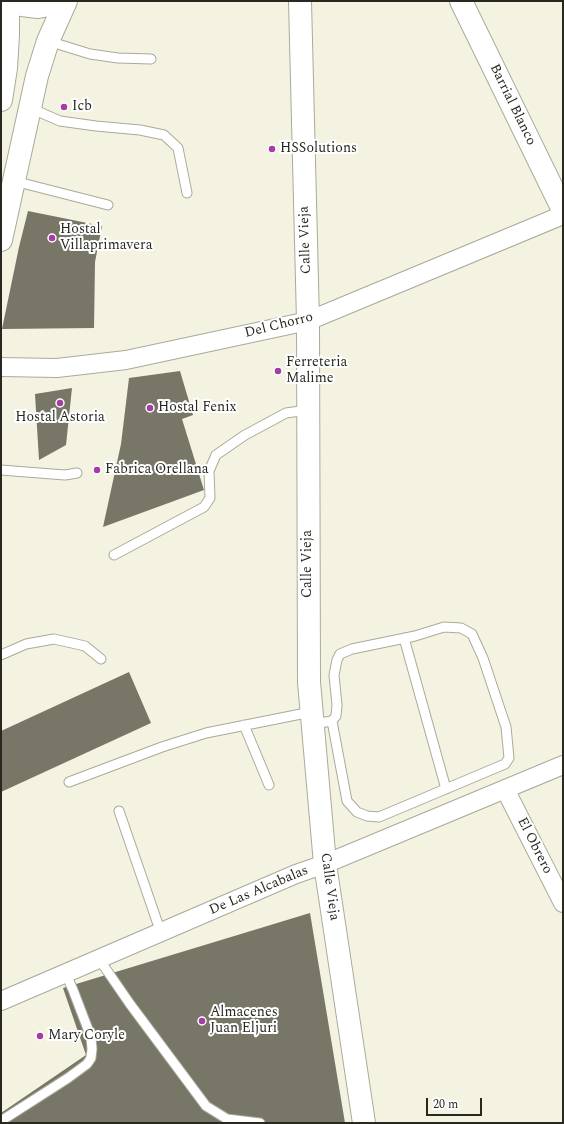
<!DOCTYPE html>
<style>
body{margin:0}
#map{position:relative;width:564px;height:1124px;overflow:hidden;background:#f4f3e2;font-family:Spectral,serif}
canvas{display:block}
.frame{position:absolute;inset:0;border:2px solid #282821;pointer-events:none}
.scale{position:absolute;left:426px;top:1098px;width:56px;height:18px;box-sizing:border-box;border:2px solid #282821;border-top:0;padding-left:5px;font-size:12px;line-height:14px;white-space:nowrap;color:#282821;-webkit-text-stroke:3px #fff;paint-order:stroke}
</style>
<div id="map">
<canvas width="564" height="1124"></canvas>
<div class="frame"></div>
<div class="scale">20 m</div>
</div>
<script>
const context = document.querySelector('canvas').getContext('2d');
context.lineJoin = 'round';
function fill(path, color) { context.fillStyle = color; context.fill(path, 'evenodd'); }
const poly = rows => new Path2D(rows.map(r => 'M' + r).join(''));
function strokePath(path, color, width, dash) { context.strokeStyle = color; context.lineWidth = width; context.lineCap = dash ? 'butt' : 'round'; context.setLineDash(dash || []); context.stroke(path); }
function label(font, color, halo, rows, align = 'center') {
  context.font = font + ' Spectral,serif'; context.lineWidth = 4; context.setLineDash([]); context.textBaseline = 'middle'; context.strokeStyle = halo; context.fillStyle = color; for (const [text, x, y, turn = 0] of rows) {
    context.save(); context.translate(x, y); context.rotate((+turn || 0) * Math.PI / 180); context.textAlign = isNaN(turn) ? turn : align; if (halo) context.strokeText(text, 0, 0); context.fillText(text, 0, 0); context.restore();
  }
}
const building = poly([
 [28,211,102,226,95,262,94,328,2,329,19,247],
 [180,371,193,415,182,419,204,490,103,527,121,444,129,378],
 [72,388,66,445,39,460,35,394],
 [129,672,151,723,1,792,1,731],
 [310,913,345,1123,1,1123,1,1113,86,1055,63,988]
]);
const lane = poly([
 [48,41,90,54,118,58,151,59],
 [30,108,60,121,96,126,140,130,164,135,178,148,187,193],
 [14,181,108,205],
 [1,470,65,475,77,473],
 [114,555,204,507,210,498,209,471,216,455,245,435,286,413,308,410],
 [404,638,446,789],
 [1,655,26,644,54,639,85,646,101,659],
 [312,724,332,721,336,716,337,705,334,675,337,660,340,654,352,649,415,636,444,627,461,628,472,634,483,658,506,727,509,758,505,764,379,817,367,816,357,812,347,801,332,721],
 [244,725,269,785],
 [69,782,162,747,206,733,311,712],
 [119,811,161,933],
 [99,959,130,1004,206,1106,227,1119,260,1123],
 [1,1121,68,1078,87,1064,91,1058,92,1049,91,1037,73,990,66,974]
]);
const street = poly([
 [1,367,57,368,126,360,308,321,563,215],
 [505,789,563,903],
 [1,1001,296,874,325,864,563,765]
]);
const secondary = poly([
 [15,1,22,5,38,7,54,4,60,1],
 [300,1,308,321,309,682,325,864,364,1123],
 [461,1,563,210],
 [1,100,6,68,8,35,8,17,2,1],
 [1,240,37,76,48,41,66,1]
]);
const markers = [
 [64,107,4,"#a33ea3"],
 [272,149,4,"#a33ea3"],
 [52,238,4,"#a33ea3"],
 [278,371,4,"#a33ea3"],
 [60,403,4,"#a33ea3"],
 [150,408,4,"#a33ea3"],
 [97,470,4,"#a33ea3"],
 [202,1021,4,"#a33ea3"],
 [40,1036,4,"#a33ea3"]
];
const streetNames = [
 ["Barrial Blanco",512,105,64],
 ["Calle Vieja",306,240,-92],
 ["Del Chorro",279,326,-14],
 ["Calle Vieja",308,564,-90],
 ["El Obrero",534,846,63],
 ["Calle Vieja",329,887,82],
 ["De Las Alcabalas",259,891,-23]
];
const poiNames = [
 ["Icb",72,107],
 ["HSSolutions",280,149],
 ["Hostal",60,230],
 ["Villaprimavera",60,246],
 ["Ferreteria",286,363],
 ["Malime",286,379],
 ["Hostal Fenix",158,408],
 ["Hostal Astoria",60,418,"center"],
 ["Fabrica Orellana",105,470],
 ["Almacenes",210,1013],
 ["Juan Eljuri",210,1029],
 ["Mary Coryle",48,1036]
];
fill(building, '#777667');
strokePath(lane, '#aaaa9a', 11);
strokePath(street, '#aaaa9a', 20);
strokePath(secondary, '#aaaa9a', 24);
strokePath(lane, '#fff', 9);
strokePath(street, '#fff', 18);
strokePath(secondary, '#fff', 22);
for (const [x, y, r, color] of markers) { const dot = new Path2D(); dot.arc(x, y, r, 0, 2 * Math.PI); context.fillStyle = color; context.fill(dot); strokePath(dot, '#fff', 1.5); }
label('14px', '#282821', '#fff', streetNames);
label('14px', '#282821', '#fff', poiNames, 'left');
</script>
